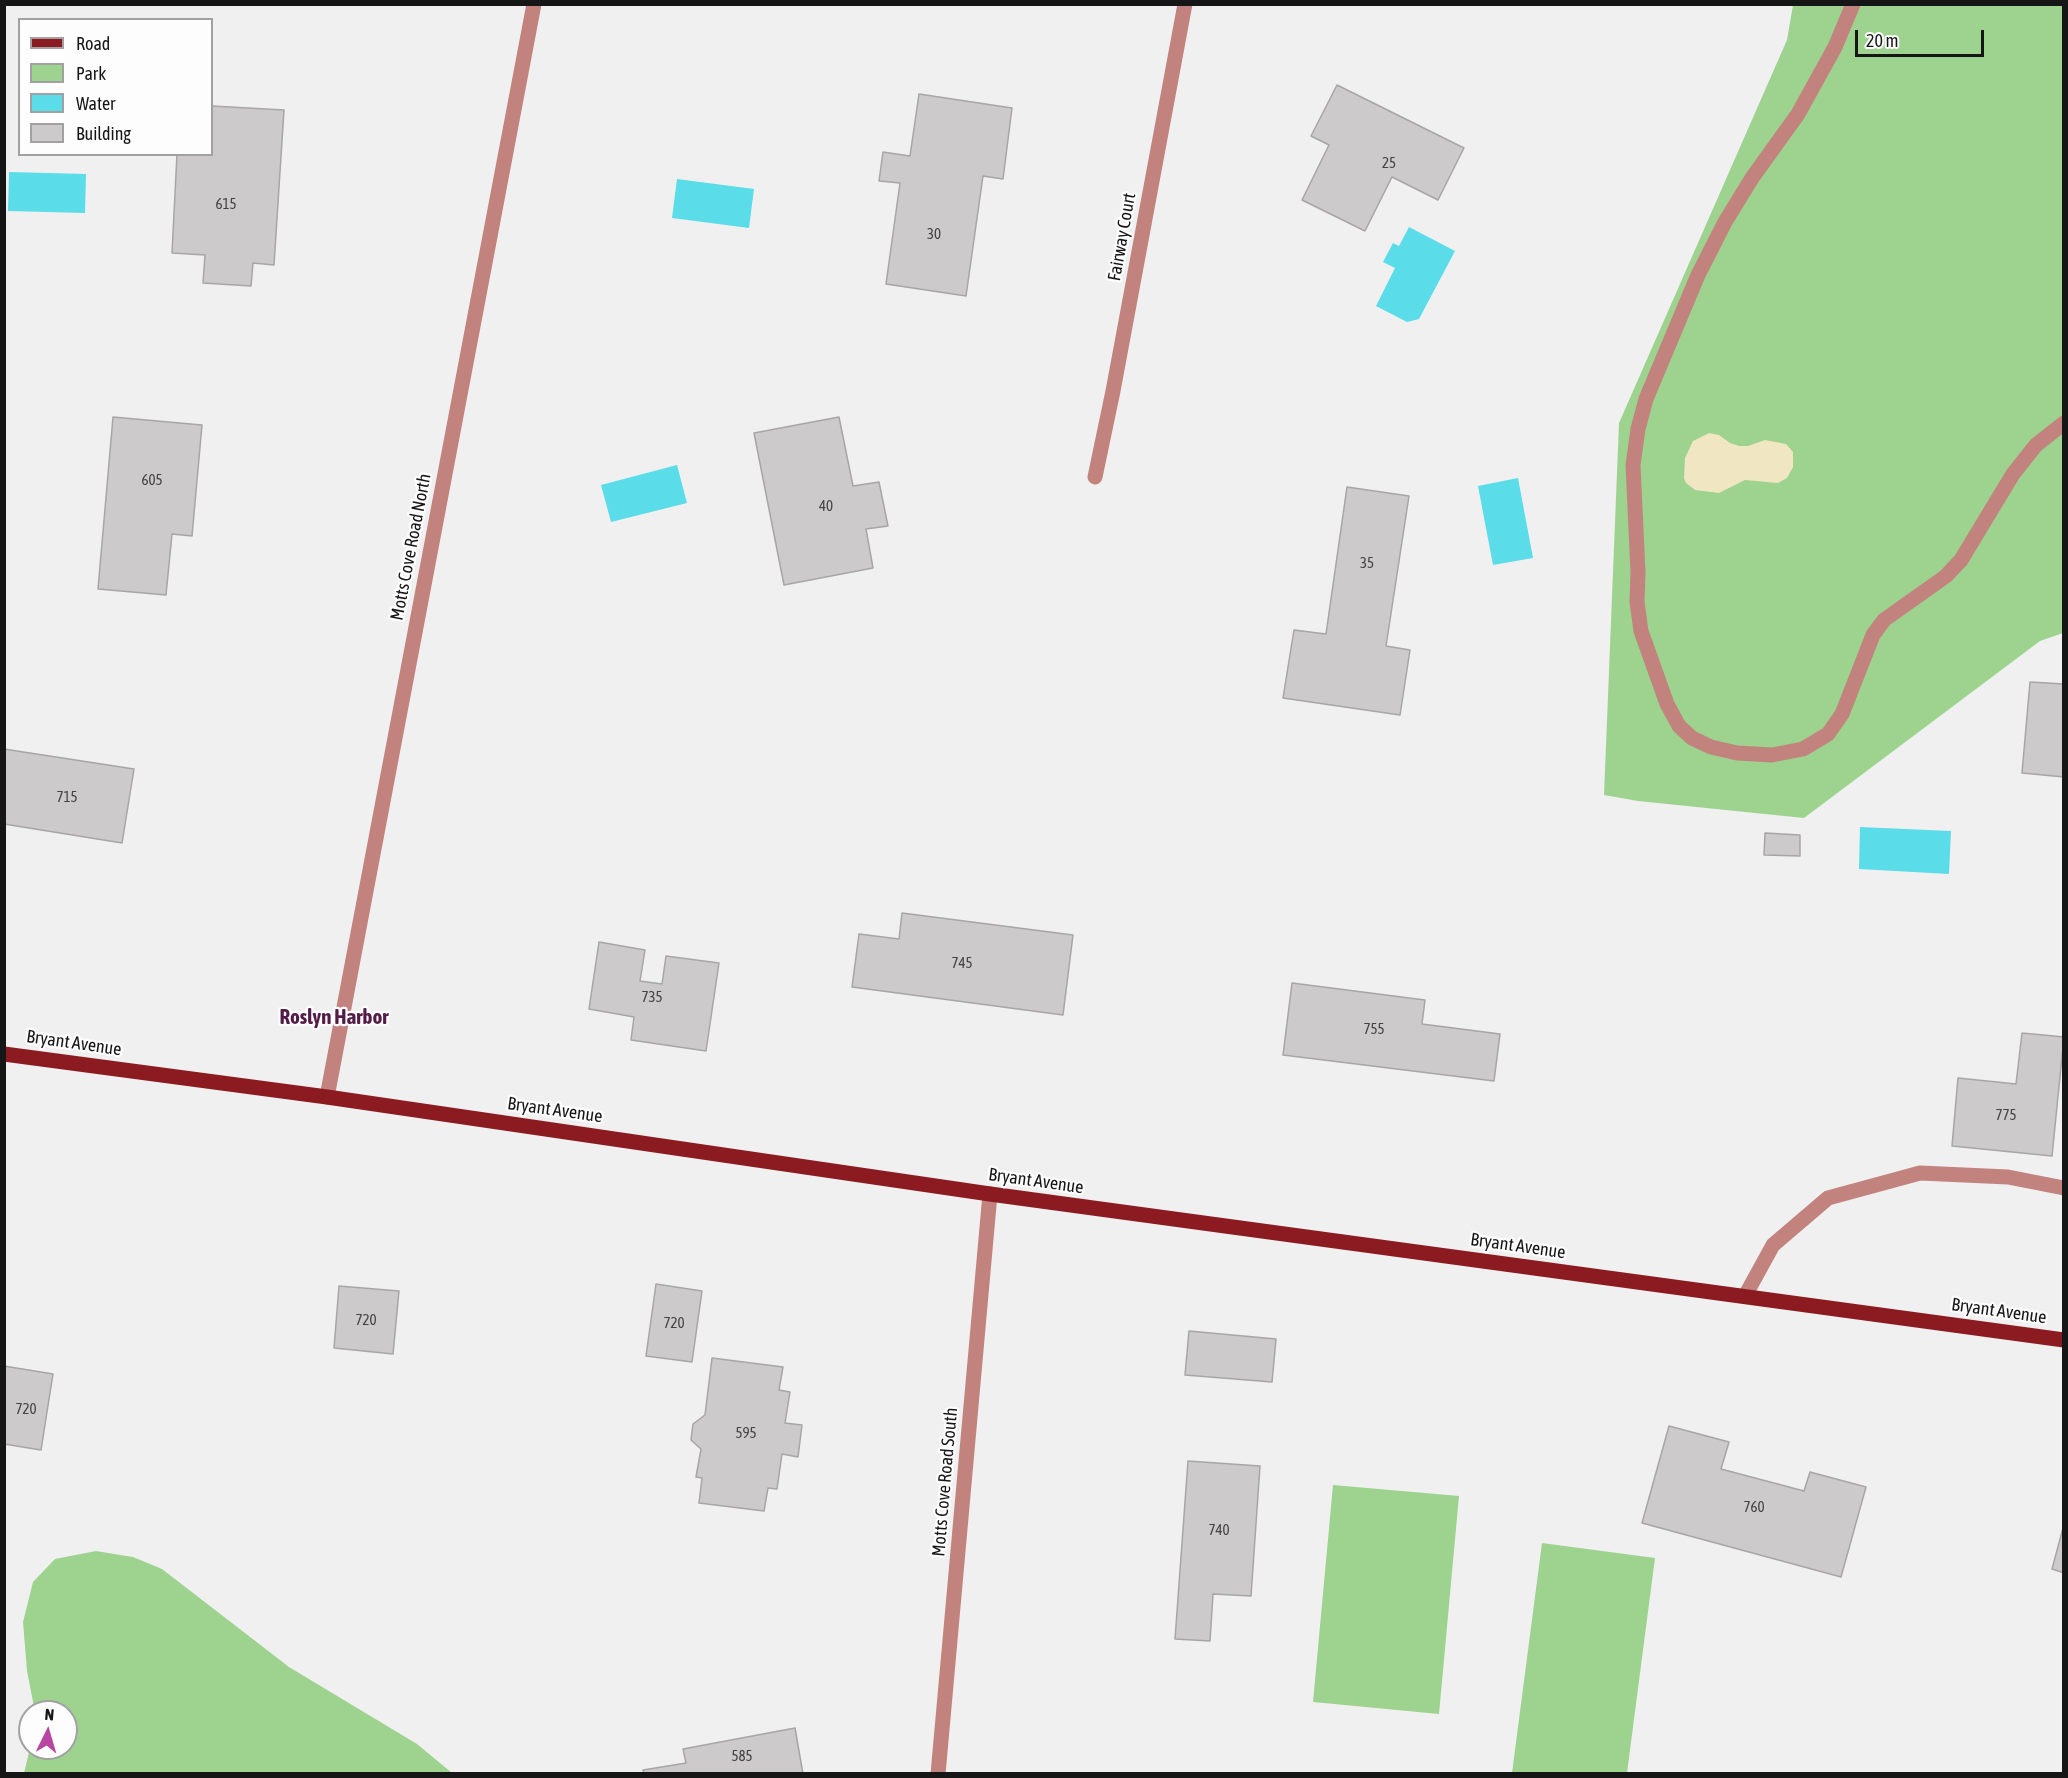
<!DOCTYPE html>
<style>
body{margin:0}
#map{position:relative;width:2068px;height:1778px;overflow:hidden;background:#f0f0f1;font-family:"Asap Condensed",sans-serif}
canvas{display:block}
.frame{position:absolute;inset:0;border:6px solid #161617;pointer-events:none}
.legend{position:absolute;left:18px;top:18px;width:195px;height:138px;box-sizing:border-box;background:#fdfdfe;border:2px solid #a1a1a2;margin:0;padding:8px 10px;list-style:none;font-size:18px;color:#161617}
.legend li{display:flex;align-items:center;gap:12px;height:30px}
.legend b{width:30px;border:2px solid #a1a1a2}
.north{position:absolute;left:18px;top:1700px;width:60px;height:60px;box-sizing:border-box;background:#fdfdfe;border:2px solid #a1a1a2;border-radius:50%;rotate:5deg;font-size:16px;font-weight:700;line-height:24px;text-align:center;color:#161617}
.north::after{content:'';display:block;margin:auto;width:21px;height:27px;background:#b846a1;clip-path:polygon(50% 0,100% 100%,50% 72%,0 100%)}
.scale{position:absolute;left:1855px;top:30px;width:129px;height:27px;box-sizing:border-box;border:3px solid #161617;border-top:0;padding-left:8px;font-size:18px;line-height:21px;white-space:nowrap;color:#161617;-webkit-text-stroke:4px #fdfdfe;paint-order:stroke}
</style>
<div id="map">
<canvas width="2068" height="1778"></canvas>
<div class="frame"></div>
<ul class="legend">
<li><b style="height:8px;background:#8c1b21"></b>Road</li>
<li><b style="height:16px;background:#9dd38e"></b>Park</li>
<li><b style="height:16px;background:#5adce9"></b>Water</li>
<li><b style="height:16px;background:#cccaca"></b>Building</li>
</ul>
<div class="north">N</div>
<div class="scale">20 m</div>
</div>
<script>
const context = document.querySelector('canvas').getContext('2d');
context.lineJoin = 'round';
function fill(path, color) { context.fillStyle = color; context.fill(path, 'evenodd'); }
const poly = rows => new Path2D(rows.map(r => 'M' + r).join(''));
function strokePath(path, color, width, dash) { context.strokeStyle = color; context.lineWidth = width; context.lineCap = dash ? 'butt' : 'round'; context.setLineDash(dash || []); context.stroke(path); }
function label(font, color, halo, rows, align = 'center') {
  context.font = font + ' "Asap Condensed",sans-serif'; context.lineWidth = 4.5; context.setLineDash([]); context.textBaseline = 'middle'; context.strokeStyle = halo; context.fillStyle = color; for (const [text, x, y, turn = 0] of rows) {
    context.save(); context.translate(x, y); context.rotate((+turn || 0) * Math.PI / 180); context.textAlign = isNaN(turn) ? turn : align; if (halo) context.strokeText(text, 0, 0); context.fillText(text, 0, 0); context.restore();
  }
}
const green = poly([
 [1793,5,2063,5,2063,633,2040,641,1804,818,1638,801,1604,795,1619,423,1787,40],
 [1333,1485,1459,1496,1439,1714,1313,1702],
 [1542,1543,1655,1558,1627,1773,1512,1773],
 [96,1551,133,1557,162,1569,289,1667,417,1744,452,1773,24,1773,30,1748,66,1748,66,1712,35,1712,27,1671,23,1622,33,1582,55,1559]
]);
const sand = poly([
 [1709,433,1719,435,1730,443,1739,446,1748,446,1765,440,1786,444,1793,452,1793,467,1787,478,1778,483,1745,480,1719,493,1695,490,1686,483,1684,478,1685,458,1693,441]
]);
const water = poly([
 [9,172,86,174,85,213,8,211],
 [677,179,754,189,749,228,672,218],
 [1409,227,1455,251,1419,319,1407,322,1376,306,1395,268,1383,262,1393,243,1399,246],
 [677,465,687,503,611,522,601,485],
 [1518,478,1533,558,1493,565,1478,486],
 [1860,827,1951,831,1949,874,1859,869]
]);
const building = poly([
 [1337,85,1464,148,1438,200,1392,177,1365,231,1302,200,1329,145,1311,136,1337,85],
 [919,94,1012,108,1003,179,983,176,966,296,886,284,900,183,879,181,883,152,910,156,919,94],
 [212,106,284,110,274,265,253,263,251,286,203,283,205,255,172,253,177,154,212,154,212,106],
 [113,417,202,425,192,536,172,534,166,595,98,589,113,417],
 [839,417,853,486,879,482,888,526,866,529,873,568,784,585,754,433,839,417],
 [1347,487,1409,496,1386,646,1410,650,1400,715,1283,698,1294,630,1326,634,1347,487],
 [2030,682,2064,684,2064,777,2022,773,2030,682],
 [4,749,134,769,122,843,4,824,4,749],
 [1765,833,1800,835,1800,856,1764,855,1765,833],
 [902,913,1073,935,1063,1015,852,987,859,934,899,939,902,913],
 [599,942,645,950,640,981,662,984,666,956,719,963,706,1051,631,1040,634,1017,589,1009,599,942],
 [1292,983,1425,1000,1422,1024,1500,1034,1494,1081,1283,1055,1292,983],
 [2022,1033,2064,1037,2052,1156,1952,1146,1958,1078,2016,1084,2022,1033],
 [656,1284,702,1291,692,1362,646,1356,656,1284],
 [339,1286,399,1291,393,1354,334,1348,339,1286],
 [1189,1331,1276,1339,1272,1382,1185,1375,1189,1331],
 [712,1358,783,1367,779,1390,790,1392,785,1423,802,1425,798,1457,782,1454,777,1489,768,1488,764,1511,699,1503,702,1478,696,1477,701,1449,691,1440,693,1424,705,1415,712,1358],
 [4,1366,53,1374,41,1450,4,1444,4,1366],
 [1669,1426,1729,1442,1721,1469,1804,1491,1810,1472,1866,1487,1841,1577,1642,1523,1669,1426],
 [1188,1461,1260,1466,1251,1596,1213,1594,1210,1641,1175,1639,1188,1461],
 [2063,1528,2064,1528,2064,1573,2052,1569,2063,1528],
 [795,1728,803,1774,644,1774,643,1770,686,1763,683,1749,795,1728]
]);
const minor = poly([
 [1853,4,1835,47,1798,114,1752,178,1725,222,1698,275,1646,399,1638,429,1633,465,1638,572,1637,602,1641,631,1667,704,1679,726,1692,738,1711,747,1737,753,1772,755,1803,749,1828,734,1842,714,1873,635,1884,620,1946,576,1961,560,2013,474,2036,445,2064,423],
 [1095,477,1113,391,1185,4],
 [327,1097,534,4],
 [1745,1296,1773,1245,1828,1198,1920,1173,2008,1177,2064,1188],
 [938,1774,990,1194]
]);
const major = poly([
 [4,1054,327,1097,990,1194,2064,1340]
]);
const numberNames = [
 ["25",1389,163],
 ["615",226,204],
 ["30",934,234],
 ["605",152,480],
 ["40",826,506],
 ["35",1367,563],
 ["715",67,797],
 ["745",962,963],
 ["735",652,997],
 ["755",1374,1029],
 ["775",2006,1115],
 ["720",366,1320],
 ["720",674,1323],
 ["720",26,1409],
 ["595",746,1433],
 ["760",1754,1507],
 ["740",1219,1530],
 ["585",742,1756]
];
const streetNames = [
 ["Fairway Court",1122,237,-80],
 ["Motts Cove Road North",411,547,-79],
 ["Bryant Avenue",74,1043,8],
 ["Bryant Avenue",555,1110,8],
 ["Bryant Avenue",1036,1181,8],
 ["Bryant Avenue",1518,1246,8],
 ["Bryant Avenue",1999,1311,8],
 ["Motts Cove Road South",945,1482,-85]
];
const quarterNames = [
 ["Roslyn Harbor",334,1017]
];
fill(green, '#9dd38e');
fill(sand, '#f0e6c1');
fill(water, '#5adce9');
fill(building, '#cccaca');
strokePath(building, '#a7a6a5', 1.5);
strokePath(minor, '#c2837e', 15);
strokePath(major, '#8c1b21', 15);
label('15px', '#444344', null, numberNames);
label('18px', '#161617', '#fdfdfe', streetNames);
label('bold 21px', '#531c48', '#fdfdfe', quarterNames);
</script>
